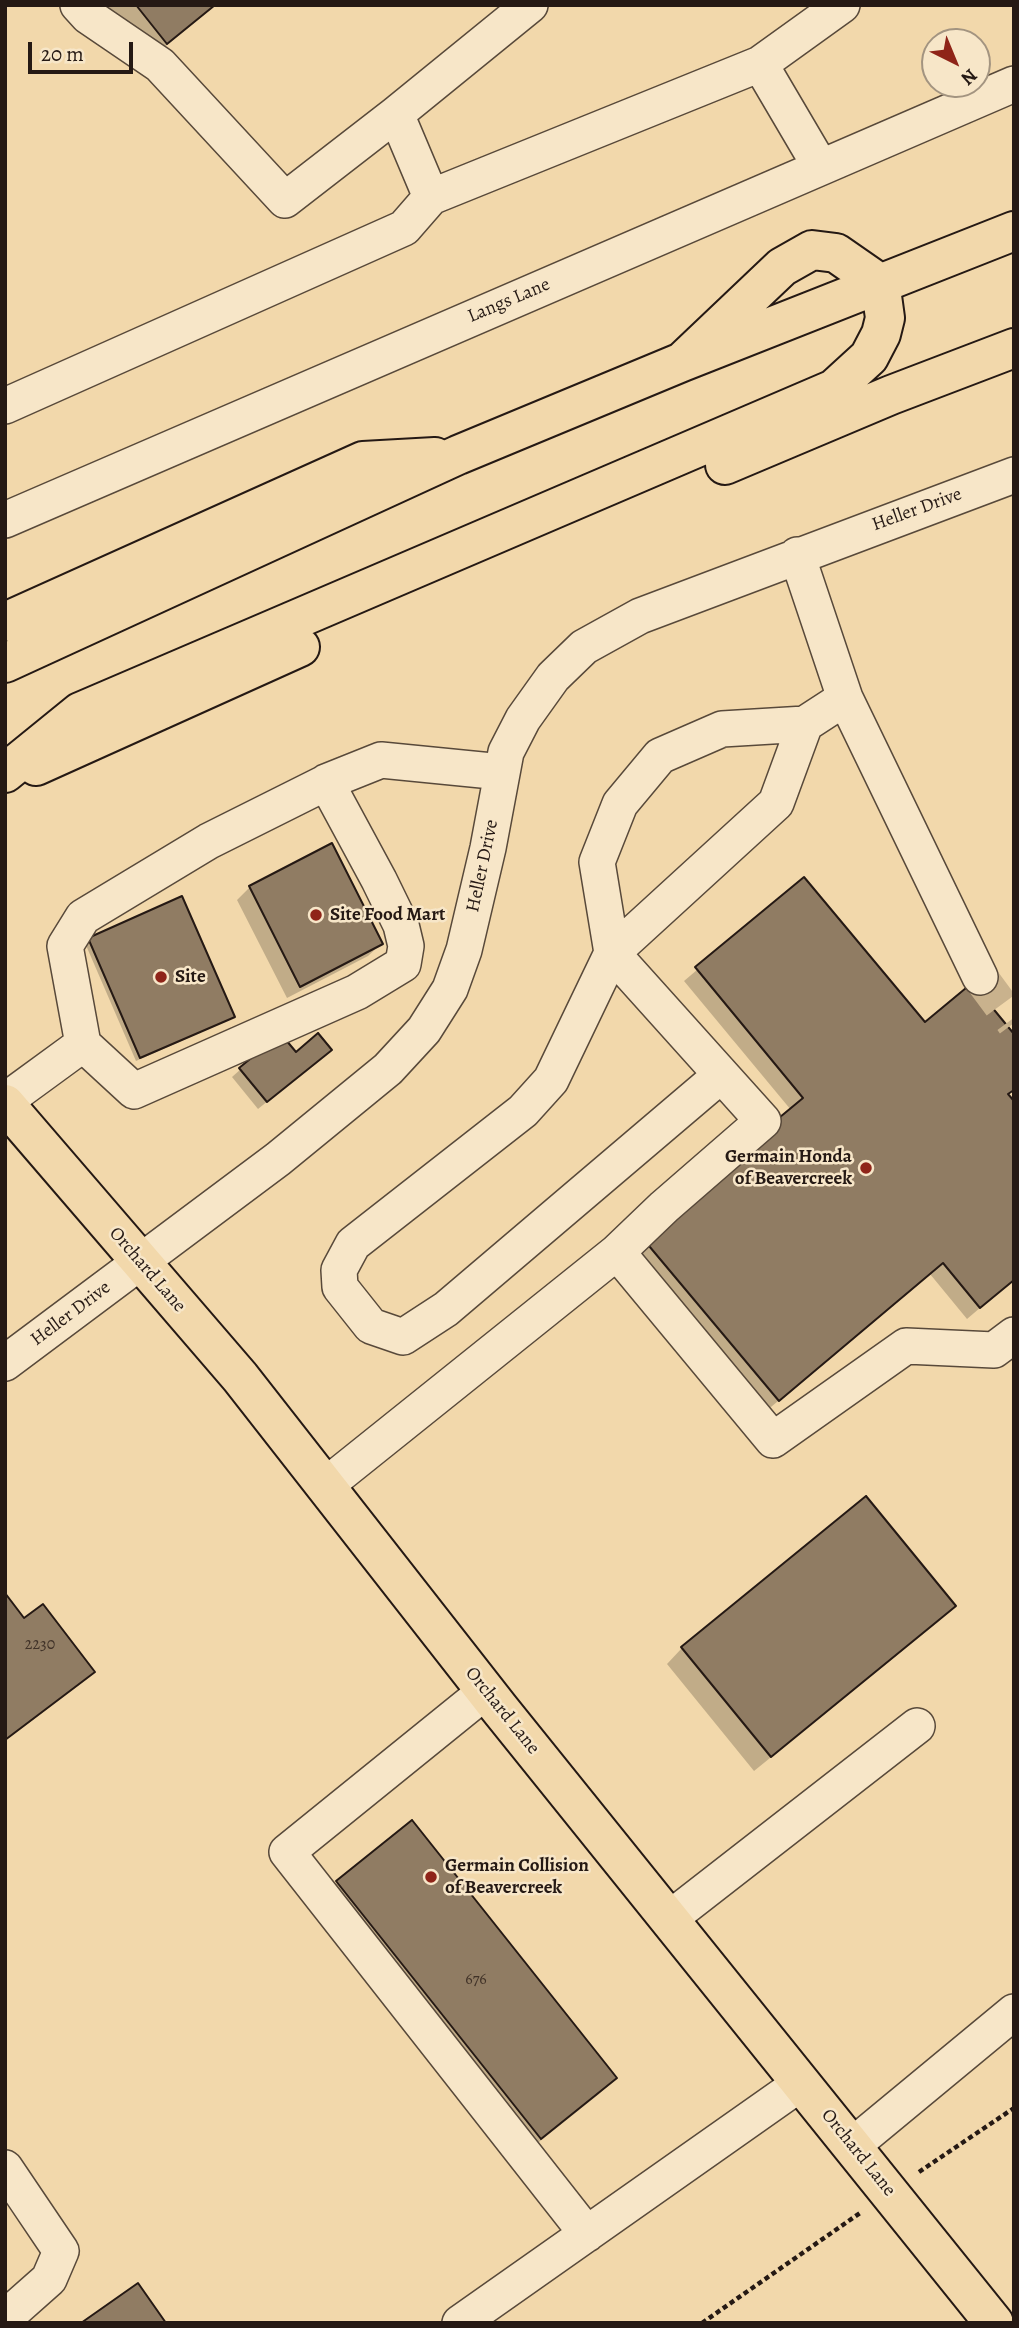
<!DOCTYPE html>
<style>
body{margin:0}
#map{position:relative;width:1019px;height:2328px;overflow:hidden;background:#f2d8ab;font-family:Alegreya,serif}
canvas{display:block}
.frame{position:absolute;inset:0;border:7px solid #251914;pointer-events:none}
.north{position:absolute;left:921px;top:28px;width:70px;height:70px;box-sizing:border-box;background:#f7e6c8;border:2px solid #a39480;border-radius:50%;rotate:137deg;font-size:19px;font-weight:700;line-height:28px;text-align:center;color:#251914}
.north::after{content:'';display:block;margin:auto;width:24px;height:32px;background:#8f2418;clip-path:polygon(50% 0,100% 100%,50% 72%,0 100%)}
.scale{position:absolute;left:28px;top:42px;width:105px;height:32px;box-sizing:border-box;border:4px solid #251914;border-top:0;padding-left:9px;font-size:21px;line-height:24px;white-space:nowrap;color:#251914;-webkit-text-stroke:5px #f7e6c8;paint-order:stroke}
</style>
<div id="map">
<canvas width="1019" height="2328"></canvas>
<div class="frame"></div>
<div class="north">N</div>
<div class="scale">20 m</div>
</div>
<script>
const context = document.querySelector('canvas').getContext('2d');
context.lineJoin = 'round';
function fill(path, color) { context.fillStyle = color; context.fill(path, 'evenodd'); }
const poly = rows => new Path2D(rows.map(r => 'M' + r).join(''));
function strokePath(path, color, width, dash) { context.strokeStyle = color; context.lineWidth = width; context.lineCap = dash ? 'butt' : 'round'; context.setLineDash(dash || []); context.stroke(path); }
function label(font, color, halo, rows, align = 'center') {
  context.font = font + ' Alegreya,serif'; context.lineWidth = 5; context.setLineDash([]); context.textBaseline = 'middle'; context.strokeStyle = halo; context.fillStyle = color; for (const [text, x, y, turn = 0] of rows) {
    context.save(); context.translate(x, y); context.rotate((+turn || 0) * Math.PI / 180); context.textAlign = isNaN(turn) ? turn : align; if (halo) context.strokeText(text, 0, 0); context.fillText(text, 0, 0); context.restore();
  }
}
const shadow = poly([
 [107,5,216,5,151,58],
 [804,879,925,1025,1014,1090,1007,1095,1014,1279,967,1319,930,1274,765,1412,628,1248,791,1110,684,981],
 [250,887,381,944,368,956,287,998,237,900],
 [89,939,233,1016,229,1020,136,1061,85,943],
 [321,1058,258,1109,232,1077,241,1069],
 [5,1596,24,1621,93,1671,80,1684,5,1741],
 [953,1606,938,1622,754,1771,667,1664,682,1648],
 [412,1823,615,2078,599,2094,524,2154,321,1898,337,1883]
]);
const building = poly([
 [136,5,215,5,167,44,136,5],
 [332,843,383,944,300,987,249,886,332,843],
 [804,877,925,1022,972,983,1014,1034,1014,1090,1008,1094,1014,1101,1014,1280,980,1308,943,1263,779,1401,639,1234,803,1098,695,967,804,877],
 [182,896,235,1017,140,1058,88,938,182,896],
 [318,1033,332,1050,267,1102,239,1068,281,1034,296,1052,318,1033],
 [866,1496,956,1606,771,1757,681,1647,866,1496],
 [5,1593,24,1618,43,1604,95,1672,5,1740,5,1593],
 [412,1820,617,2078,541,2139,336,1881,412,1820],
 [138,2283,166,2323,81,2323,138,2283]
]);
const minorTunnel = poly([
 [980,977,1014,1023]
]);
const path = poly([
 [919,2172,1014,2108],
 [702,2323,860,2213]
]);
const minor = poly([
 [78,5,88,16,160,65,285,200,396,114],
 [760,64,820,166],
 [431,197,396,114,530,5],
 [5,406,404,228,431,197,760,64,842,5],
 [5,520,1014,84],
 [845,698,980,977],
 [326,782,379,880,401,925,406,946,403,964,357,992,134,1091,83,1044,65,946,83,917,209,841,323,784,326,782,381,760,502,772],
 [720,1076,446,1309,403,1337,371,1326,340,1287,339,1270,353,1244,523,1111,551,1080,612,953,597,862,620,804,660,756,722,729,805,724],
 [5,1101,83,1044],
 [617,1252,664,1207,763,1121,612,953,776,803,805,724,845,698,797,555],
 [5,1363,278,1159,388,1069,424,1030,450,989,464,950,488,848,506,752,523,719,553,677,584,647,640,616,1014,475],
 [325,1486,617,1252,773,1440,906,1346,994,1350,1014,1335],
 [486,1691,287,1852,587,2234],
 [669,1919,917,1726],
 [852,2146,1014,2012],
 [5,2168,61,2251,49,2279,5,2318],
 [460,2323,801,2083]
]);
const major = poly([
 [5,1104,240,1377,499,1708,994,2323]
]);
const highway = poly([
 [725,465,891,395,1014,348],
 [5,622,363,461,435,457],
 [5,663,458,455,682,362,1014,231],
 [36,766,300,647],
 [5,773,80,712,834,389,869,357,881,334,885,318,882,296,872,278,836,253,812,250,782,267,682,362]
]);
const markers = [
 [316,915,7,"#8f2418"],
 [161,977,7,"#8f2418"],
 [866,1168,7,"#8f2418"],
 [431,1877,7,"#8f2418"]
];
const numberNames = [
 ["2230",40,1645],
 ["676",476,1980]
];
const streetNames = [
 ["Langs Lane",509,301,-23],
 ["Heller Drive",917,510,-20],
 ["Heller Drive",483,866,-78],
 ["Orchard Lane",147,1270,49],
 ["Heller Drive",71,1314,-37],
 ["Orchard Lane",502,1711,51],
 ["Orchard Lane",858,2153,51]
];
const poiNames = [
 ["Site Food Mart",330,915],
 ["Site",175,977],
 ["Germain Honda",852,1157,"right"],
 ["of Beavercreek",852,1179,"right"],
 ["Germain Collision",445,1866],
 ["of Beavercreek",445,1888]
];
fill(shadow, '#0003');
fill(building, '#907c63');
strokePath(building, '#251914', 2);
strokePath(minorTunnel, '#c9b28d', 35, [35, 18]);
strokePath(minor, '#58493a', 38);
strokePath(major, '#251914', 42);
strokePath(highway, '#251914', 42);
strokePath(path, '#251914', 4.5, [5, 3.5]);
strokePath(minor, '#f7e6c8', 35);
strokePath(major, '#f2d8ab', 38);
strokePath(highway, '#f2d8ab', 38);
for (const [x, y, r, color] of markers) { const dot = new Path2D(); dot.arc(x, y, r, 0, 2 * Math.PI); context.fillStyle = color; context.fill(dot); strokePath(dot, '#f7e6c8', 2.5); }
label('16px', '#403228', null, numberNames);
label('19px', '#251914', '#f7e6c8', streetNames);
label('bold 19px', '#251914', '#f7e6c8', poiNames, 'left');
</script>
